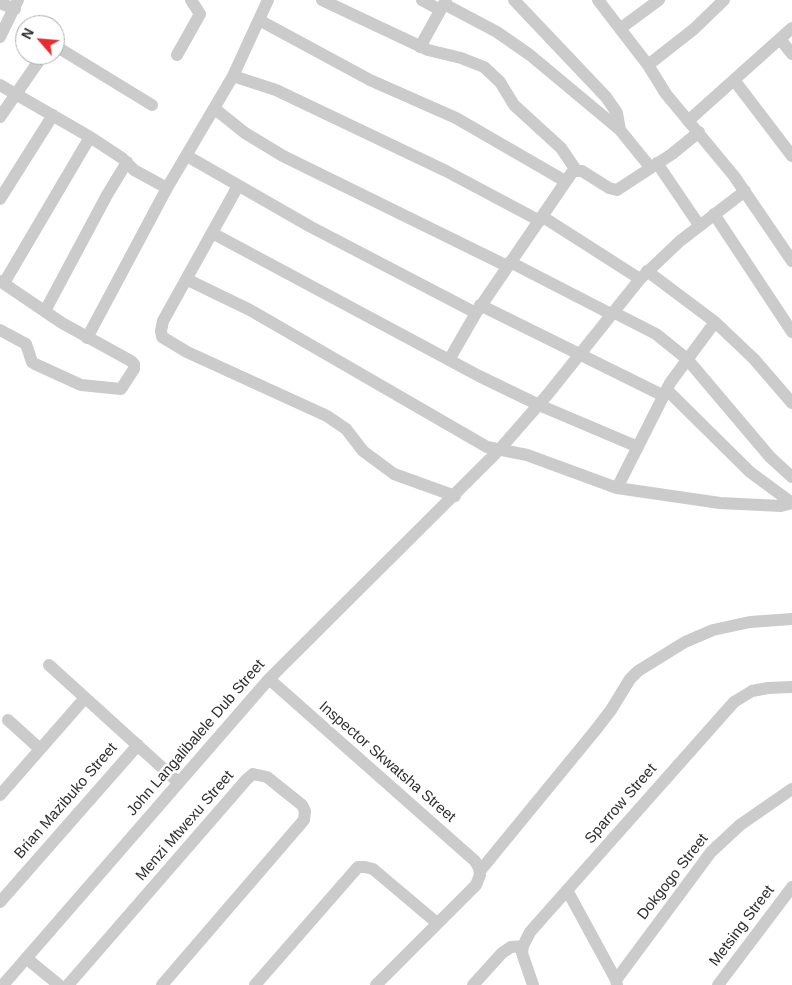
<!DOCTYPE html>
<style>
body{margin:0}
#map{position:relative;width:792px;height:985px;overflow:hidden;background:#fff;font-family:Arial,sans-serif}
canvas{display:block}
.north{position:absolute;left:15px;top:15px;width:50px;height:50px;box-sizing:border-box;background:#fff;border:1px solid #ababab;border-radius:50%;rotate:297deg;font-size:14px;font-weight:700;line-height:20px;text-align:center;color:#2e2e2e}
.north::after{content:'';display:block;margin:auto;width:18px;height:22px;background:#ea2a2d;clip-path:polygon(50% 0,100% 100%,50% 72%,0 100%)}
</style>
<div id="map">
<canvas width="792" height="985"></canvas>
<div class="north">N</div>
</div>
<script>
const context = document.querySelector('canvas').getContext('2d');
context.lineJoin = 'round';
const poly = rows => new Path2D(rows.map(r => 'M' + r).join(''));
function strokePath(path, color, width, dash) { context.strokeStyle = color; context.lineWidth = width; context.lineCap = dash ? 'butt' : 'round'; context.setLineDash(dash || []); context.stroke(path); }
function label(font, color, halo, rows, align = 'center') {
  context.font = font + ' Arial,sans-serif'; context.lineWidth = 5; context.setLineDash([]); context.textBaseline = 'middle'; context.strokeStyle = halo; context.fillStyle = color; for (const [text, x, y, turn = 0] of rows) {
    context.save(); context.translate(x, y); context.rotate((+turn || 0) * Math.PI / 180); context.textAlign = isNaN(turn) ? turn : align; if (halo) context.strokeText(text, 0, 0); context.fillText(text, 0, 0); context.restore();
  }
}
const minor = poly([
 [322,0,428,50,461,58,484,67,500,82,514,105,561,148,576,170],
 [422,0,440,10],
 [514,0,606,97,617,113,620,130],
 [598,0,648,65,666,94,734,176,792,261],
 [0,3,15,9],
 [444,4,497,32,530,55,620,130,650,167],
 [259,20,370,80,456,118,565,181],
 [621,28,659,0],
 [0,37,18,0],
 [780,39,792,54],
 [420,47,446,0],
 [55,48,62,50,152,105],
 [177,55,200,14,191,0],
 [648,65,694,29,724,0],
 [233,76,276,90,446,171,540,221],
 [734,80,792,156],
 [0,85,90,137,122,158,134,170,167,188],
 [215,109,245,133,283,156,507,266],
 [0,117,43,55],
 [688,121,792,28],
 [187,156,311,227,476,313,449,360],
 [657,163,699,225],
 [238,186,163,321,161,331,162,337,187,352,327,416,346,429,363,451,394,474,455,496],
 [0,199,53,115],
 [714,214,792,332],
 [543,217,640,279],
 [214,234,479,376,539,405,638,447],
 [510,262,611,314],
 [647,271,715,322,754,359,792,403],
 [188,280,250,310,487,447,527,455,617,488,720,503,781,506,792,503],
 [0,281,62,323,131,361,134,364,134,369,121,389,81,385,35,364,32,362,26,344,0,330],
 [4,283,90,137],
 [480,305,664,396],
 [45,311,107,195,127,162],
 [613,312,656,334,687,359,770,457,792,477],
 [476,313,573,171,582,171,609,188,617,190,672,154,699,132],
 [87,338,167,188,233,76,268,0],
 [667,390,750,472,792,503],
 [617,488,670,383,715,322],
 [49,665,178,782],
 [269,679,475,861,479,868,480,875,476,885,376,985],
 [8,720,40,749],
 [0,795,85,698],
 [480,871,594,732,611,710,630,679,638,671,685,642,713,630,750,622,792,619],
 [567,890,616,980],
 [0,902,138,745],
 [26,958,59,985],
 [3,985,269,679,499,450,548,394,640,279,680,241,745,191],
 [68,985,247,779,253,774,267,777,302,805,305,811,304,820,162,985],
 [255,985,358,867,365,867,373,869,437,923],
 [473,985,502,953,511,947,523,946],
 [533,985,522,953,523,946,530,932,734,702,752,691,768,688,792,687],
 [617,985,616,980,711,852,740,825,792,789],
 [718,985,792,887]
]);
const streetNames = [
 ["John Langalibalele Dub Street",196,738,-49],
 ["Inspector Skwatsha Street",387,762,41],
 ["Brian Mazibuko Street",66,801,-49],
 ["Sparrow Street",621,804,-49],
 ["Menzi Mtwexu Street",185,826,-49],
 ["Dokgogo Street",673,877,-52],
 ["Metsing Street",742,926,-53]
];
strokePath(minor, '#cbcbcb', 12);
label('15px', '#2e2e2e', '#fff', streetNames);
</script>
